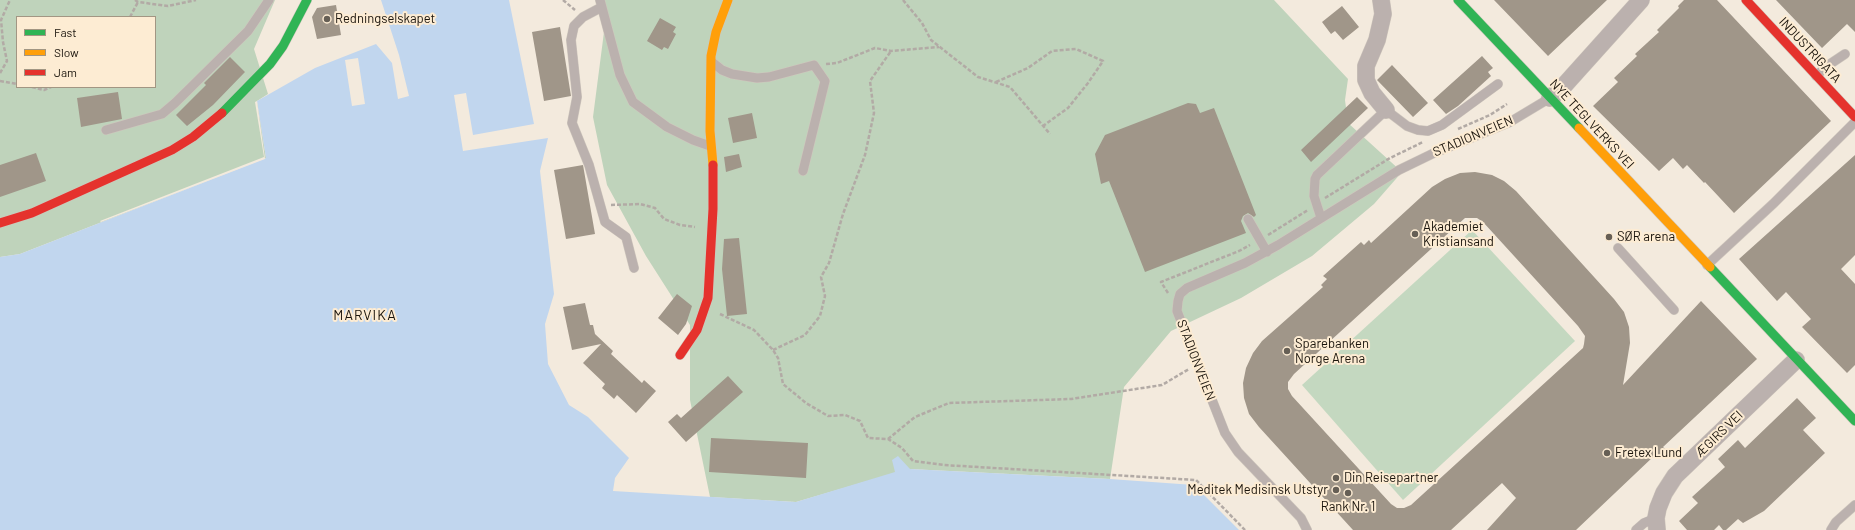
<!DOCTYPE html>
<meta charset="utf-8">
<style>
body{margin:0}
#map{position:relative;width:1855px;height:530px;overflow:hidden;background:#f3eadd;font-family:Barlow,sans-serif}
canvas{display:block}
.legend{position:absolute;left:16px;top:16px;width:140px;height:72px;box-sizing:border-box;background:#fdecd3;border:1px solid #a29683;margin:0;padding:5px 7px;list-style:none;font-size:12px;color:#1a140c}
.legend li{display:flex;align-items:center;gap:8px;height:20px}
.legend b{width:20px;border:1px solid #a29683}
</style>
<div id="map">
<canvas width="1855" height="530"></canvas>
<ul class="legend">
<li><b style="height:5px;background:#30b455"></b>Fast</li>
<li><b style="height:5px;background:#ff9f0a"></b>Slow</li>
<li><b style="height:5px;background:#e5322d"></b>Jam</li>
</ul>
</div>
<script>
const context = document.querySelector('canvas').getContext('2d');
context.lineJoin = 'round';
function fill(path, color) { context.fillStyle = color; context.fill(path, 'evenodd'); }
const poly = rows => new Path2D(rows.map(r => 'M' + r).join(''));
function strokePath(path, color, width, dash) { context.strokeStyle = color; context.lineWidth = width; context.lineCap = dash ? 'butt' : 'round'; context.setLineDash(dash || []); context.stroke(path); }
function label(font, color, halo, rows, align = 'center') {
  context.font = font + ' Barlow,sans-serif'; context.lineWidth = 4; context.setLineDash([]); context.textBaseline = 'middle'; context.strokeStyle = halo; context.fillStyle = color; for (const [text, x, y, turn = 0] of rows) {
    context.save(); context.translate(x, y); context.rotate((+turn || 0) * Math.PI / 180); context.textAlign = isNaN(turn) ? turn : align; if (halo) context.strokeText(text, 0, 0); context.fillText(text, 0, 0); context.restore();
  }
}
const green = poly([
 [1472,230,1575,341,1403,500,1302,385]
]);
const forest = poly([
 [0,0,275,0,254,49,268,94,257,101,266,158,20,254,0,257],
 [17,17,155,17,155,87,17,87],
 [596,0,1274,0,1348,79,1345,100,1348,123,1402,172,1374,204,1312,256,1241,298,1171,331,1124,387,1110,479,909,469,796,502,710,497,690,400,690,325,646,256,607,185,593,117,604,32]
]);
const water = poly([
 [381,0,509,0,534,124,473,135,466,93,454,95,463,151,548,138,540,171,554,294,545,324,548,364,569,405,588,417,629,458,615,478,613,491,796,502,895,472,892,460,898,456,910,469,1110,479,1194,485,1239,530,0,530,0,257,20,254,266,158,257,101,315,68,376,44,392,63,398,99,409,96,399,55]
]);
const pier = poly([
 [358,58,365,104,352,106,345,60],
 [257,101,265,159,101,222,100,221,264,157,255,102]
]);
const building = poly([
 [1494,0,1607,0,1548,56],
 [1684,0,1717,0,1831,121,1734,213,1705,182,1704,183,1687,165,1683,169,1673,158,1659,171,1593,106,1618,82,1614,78,1637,56,1635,54,1659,32,1657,30,1679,8,1678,6],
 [1776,0,1855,0,1855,32,1847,24,1822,48],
 [336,5,341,35,317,39,312,17,317,8],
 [1342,6,1359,27,1343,40,1335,31,1331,34,1322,22],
 [660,18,676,27,673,32,676,34,668,49,664,47,662,50,647,41],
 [560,27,571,96,544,101,532,32],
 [1482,56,1493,68,1488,72,1491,76,1458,106,1446,114,1433,100],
 [230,57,245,72,213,105,187,126,176,115,206,85,204,83],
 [1392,65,1428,103,1413,117,1377,80],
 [118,92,122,119,81,127,77,98],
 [1357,97,1368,108,1311,162,1301,150],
 [1188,103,1196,104,1200,113,1214,108,1256,215,1254,217,1248,213,1243,216,1241,221,1246,233,1145,272,1109,181,1101,184,1095,154,1105,135],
 [752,113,757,138,733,143,728,118],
 [36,153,46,181,0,197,0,165],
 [739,154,742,167,726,172,724,157],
 [1855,155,1855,255,1841,269,1855,284,1855,365,1847,373,1802,327,1811,319,1786,292,1777,301,1739,259],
 [583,165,595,234,566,239,554,170],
 [1475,172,1492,175,1504,181,1516,191,1614,299,1624,312,1629,327,1630,343,1623,385,1701,301,1757,359,1663,447,1666,450,1657,459,1654,456,1576,530,1487,530,1516,498,1502,483,1451,530,1353,530,1259,427,1249,414,1244,398,1243,383,1246,368,1253,353,1262,341,1323,287,1321,285,1327,279,1323,276,1361,242,1364,245,1369,240,1371,243,1432,187,1445,179,1460,173],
 [1465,218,1477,218,1483,222,1578,326,1585,336,1584,344,1583,348,1411,505,1404,508,1397,508,1391,504,1292,396,1288,389,1288,382,1294,374],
 [739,238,747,314,727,316,722,269,724,239],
 [677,294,692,306,686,324,678,335,658,318],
 [585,303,590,325,593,325,595,334,613,351,611,354,642,383,644,380,656,391,636,413,617,395,614,399,602,388,605,384,583,363,601,344,572,350,563,307],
 [728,376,743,392,686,442,668,422,677,414,681,418],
 [1797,398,1816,418,1803,430,1825,453,1764,511,1743,523,1738,519,1726,530,1723,530,1719,525,1714,530,1687,530,1679,521,1698,503,1692,497,1725,467,1718,459,1738,440,1745,448],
 [711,438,808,443,806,478,709,472]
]);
const path = poly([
 [135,0,138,2,168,6,196,0],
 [563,0,575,10],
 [903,0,922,23,931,40,978,77,1010,87,1050,134],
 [130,17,138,2],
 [826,64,837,63,875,48,891,51,939,47],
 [0,73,7,61,3,42,1,20,10,0],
 [0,81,17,84],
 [996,82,1028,68,1052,51,1076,49,1103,61,1088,83,1068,108,1043,126],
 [32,87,44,90,51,87],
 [1458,129,1490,115,1507,104],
 [1325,198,1390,158,1423,142],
 [611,205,640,204,655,208,664,219,680,225,695,227],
 [1268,235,1308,210],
 [1168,293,1161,282,1239,251,1250,245],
 [720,314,754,330,773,350,778,358,783,384,806,403,828,416,845,415,860,421,868,438,888,439,902,448,913,461,944,465,1196,480,1245,530],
 [773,350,805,335,820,316,825,296,821,277,829,263,843,214,865,155,874,113,870,81,891,51],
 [888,439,915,417,949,403,1071,399,1162,385,1189,369]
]);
const lane = poly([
 [600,0,620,75,633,102,667,127,693,140,710,146],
 [600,8,583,17,574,26,571,40,577,97,572,123,589,165,605,222,626,237,634,268],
 [712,62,722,70,732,74,757,78,769,77,814,65,825,81,803,171],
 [1816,76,1827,66,1845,54],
 [106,130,162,114,175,103,248,31,269,0],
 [1321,218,1314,196,1315,179,1317,175,1386,110,1407,126,1418,130,1428,131,1442,125,1498,84],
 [1248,219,1267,252],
 [1618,248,1674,310],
 [1707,265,1774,203,1855,122],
 [1307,530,1301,518,1238,452,1225,433,1177,311,1178,301,1180,294,1187,288,1245,263,1278,245,1399,170,1434,153,1510,122,1550,98],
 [1636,530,1644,523,1656,518],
 [1831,530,1836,522,1855,505]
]);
const street = poly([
 [1381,0,1383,14,1377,40,1366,66,1366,80,1372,93,1386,110],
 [1550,98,1561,89,1641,0],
 [1657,530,1656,518,1658,508,1664,493,1675,476,1796,360]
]);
const fast = poly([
 [1458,0,1579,128],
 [222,113,270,64,283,46,307,0],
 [1710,267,1855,421]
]);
const slow = poly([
 [1579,128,1710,267],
 [713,165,710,131,711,56,716,32,728,0]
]);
const jam = poly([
 [1746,0,1855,117],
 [0,223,32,213,172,150,193,137,222,113],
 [680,355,697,330,708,298,713,209,713,165]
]);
const markers = [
 [327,19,4,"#665f55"],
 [1415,234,4,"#665f55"],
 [1609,237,4,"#665f55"],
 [1287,351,4,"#665f55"],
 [1607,453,4,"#665f55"],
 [1336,478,4,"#665f55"],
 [1336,490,4,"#665f55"],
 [1348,493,4,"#665f55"]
];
const poiNames = [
 ["Redningselskapet",335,19],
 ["Akademiet",1423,227],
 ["Kristiansand",1423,242],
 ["SØR arena",1617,237],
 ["Sparebanken",1295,344],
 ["Norge Arena",1295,359],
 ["Fretex Lund",1615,453],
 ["Din Reisepartner",1344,478],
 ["Meditek Medisinsk Utstyr",1328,490,"right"],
 ["Rank Nr. 1",1348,507,"center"]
];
const streetNames = [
 ["INDUSTRIGATA",1810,50,47],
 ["NYE TEGLVERKS VEI",1592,124,47],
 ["STADIONVEIEN",1473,136,-23],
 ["STADIONVEIEN",1196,360,69],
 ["ÆGIRS VEI",1719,434,-44]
];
const neighbourhoodNames = [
 ["MARVIKA",365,315]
];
fill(green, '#c4d8c0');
fill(forest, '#bfd3bb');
fill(water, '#c1d6ee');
fill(pier, '#f3eadd');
fill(building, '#a09689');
strokePath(lane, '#cfc7bd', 10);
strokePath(street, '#cfc7bd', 18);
strokePath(fast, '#cfc7bd', 10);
strokePath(slow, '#cfc7bd', 10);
strokePath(jam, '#cfc7bd', 10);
strokePath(path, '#b2aaa5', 2.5, [4, 2]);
strokePath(lane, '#bbb1ae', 9);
strokePath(street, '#bbb1ae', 17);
strokePath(fast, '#30b455', 9);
strokePath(slow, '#ff9f0a', 9);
strokePath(jam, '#e5322d', 9);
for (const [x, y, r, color] of markers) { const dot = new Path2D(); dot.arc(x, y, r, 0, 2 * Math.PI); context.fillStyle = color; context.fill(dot); strokePath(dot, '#fdecd3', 1.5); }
label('13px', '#1a140c', '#fdecd3', poiNames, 'left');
label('13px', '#1a140c', '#fdecd3', streetNames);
context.letterSpacing = '1px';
label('14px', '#1a140c', '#fdecd3', neighbourhoodNames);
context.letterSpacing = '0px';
</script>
